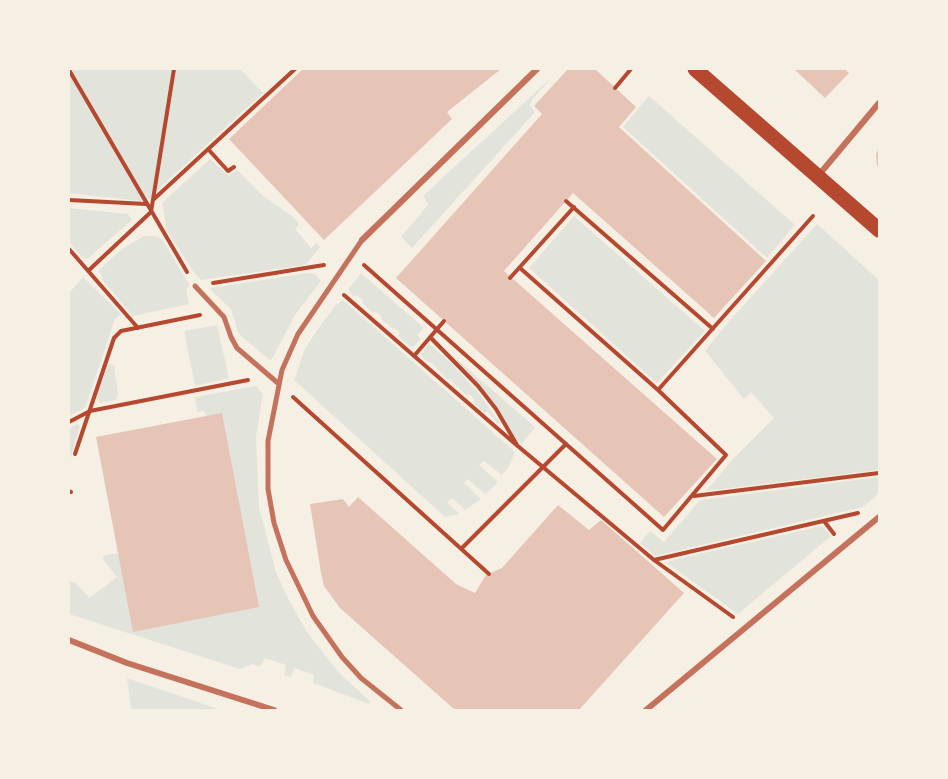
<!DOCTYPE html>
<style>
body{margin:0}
#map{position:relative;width:948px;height:779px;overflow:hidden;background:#f6efe4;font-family:"PT Sans",sans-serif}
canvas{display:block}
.frame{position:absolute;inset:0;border:70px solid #f6efe4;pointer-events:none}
</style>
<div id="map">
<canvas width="948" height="779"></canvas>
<div class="frame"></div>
</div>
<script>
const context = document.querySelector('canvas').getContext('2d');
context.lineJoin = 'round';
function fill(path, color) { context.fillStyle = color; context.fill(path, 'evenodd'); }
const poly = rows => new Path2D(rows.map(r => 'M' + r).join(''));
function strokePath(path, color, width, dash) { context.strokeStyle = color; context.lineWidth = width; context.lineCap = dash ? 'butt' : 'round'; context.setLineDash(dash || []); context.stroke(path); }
const green = poly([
 [69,69,240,69,263,93,164,184,150,199,141,201,69,193],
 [552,77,532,100,530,105,535,112,412,248,401,237,428,205,423,196],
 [649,96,795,225,767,258,623,127],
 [210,159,229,176,237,170,262,195,296,219,299,225,295,229,311,248,317,243,320,247,305,265,201,280,197,277,167,231,162,203],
 [69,208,128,214,132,220,87,259,82,257,69,242],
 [574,216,705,331,657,383,529,268],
 [817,224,879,280,879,470,706,491,732,460,774,418,751,392,744,399,705,351,724,327],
 [144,236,155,236,162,239,190,286,186,289,189,304,133,316,103,281,99,270,122,249],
 [308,273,315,274,321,281,295,315,271,361,239,334,231,309,212,291,211,288],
 [361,273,424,328,417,335,421,339,412,348,398,336,400,333,395,328,393,329,381,319,382,317,375,311,373,313,362,303,363,300,357,295,354,297,348,290],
 [83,277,121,314,115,319,85,408,69,416,69,293],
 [343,300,515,452,508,468,502,475,484,461,479,465,498,482,485,494,468,479,464,483,481,499,465,510,452,498,447,502,459,514,445,517,294,380,304,351,315,333,335,306],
 [217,325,229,378,195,386,184,331],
 [437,342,535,427,522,444,515,438,492,401],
 [429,344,452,364,479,394,500,423,498,424,487,411,485,413,474,403,475,400,469,394,467,396,450,379,448,380,431,362,429,363,420,355],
 [108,364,111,364,114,366,118,394,116,400,100,403,97,399,99,389],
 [256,386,263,394,256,437,259,507,276,572,289,600,307,632,339,673,370,701,369,704,313,683,314,675,294,668,291,677,284,675,286,665,265,658,260,667,253,664,240,669,69,614,70,581,77,584,89,598,117,577,102,558,106,555,118,553,206,416,204,411,197,412,195,397],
 [77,424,80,426,69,462,69,429],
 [879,477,879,493,863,507,655,556,640,543,650,531,664,542,700,500],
 [822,526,831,536,738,614,667,563,677,559],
 [127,678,221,710,131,710]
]);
const building = poly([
 [303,69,501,69,447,112,452,119,324,240,229,139],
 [568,69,595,69,636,107,619,127,766,261,714,318,573,193,504,271,717,459,664,517,396,278,542,114,534,106],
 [794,69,845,69,849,73,825,98],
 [879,148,879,166,877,166,876,154],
 [222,413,259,607,133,632,96,437],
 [358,497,456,584,475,593,486,575,502,568,558,505,589,530,601,520,684,593,579,710,455,710,340,608,324,586,321,573,310,504,343,499,349,507]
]);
const path = poly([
 [69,70,187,272],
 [615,88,631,69],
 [208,149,228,171,234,167],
 [154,199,295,69],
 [69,200,146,204],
 [566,201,713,329],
 [69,249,138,328],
 [364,265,663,530,726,455,658,390,520,268],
 [88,271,151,212,174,69],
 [510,278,574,207],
 [213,283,324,265],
 [344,295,513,442,654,560,733,617],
 [430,337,478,386,496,409,517,445],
 [414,356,444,321],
 [658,390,813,216],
 [293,397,489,574],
 [69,422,90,411,248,380],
 [75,454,114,338,121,331,200,315],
 [69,491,71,492],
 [694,496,879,473],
 [824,521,834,534],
 [462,548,566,444],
 [654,560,858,513]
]);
const pedestrian = poly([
 [362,240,298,334,282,370,268,441,268,489,274,523,286,560,313,616,342,657,361,678,401,710],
 [195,286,224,317,231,337,237,348,279,384]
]);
const minor = poly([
 [818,176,879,103],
 [362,240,537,69],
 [69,640,127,663,274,710],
 [646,710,879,517]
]);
const primary = poly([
 [695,69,879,230]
]);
fill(green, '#e2e4dc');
fill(building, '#e6c5b7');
strokePath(path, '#b5482f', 4);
strokePath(pedestrian, '#c5725c', 5);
strokePath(minor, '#c5725c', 6);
strokePath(primary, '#b5482f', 15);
</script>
